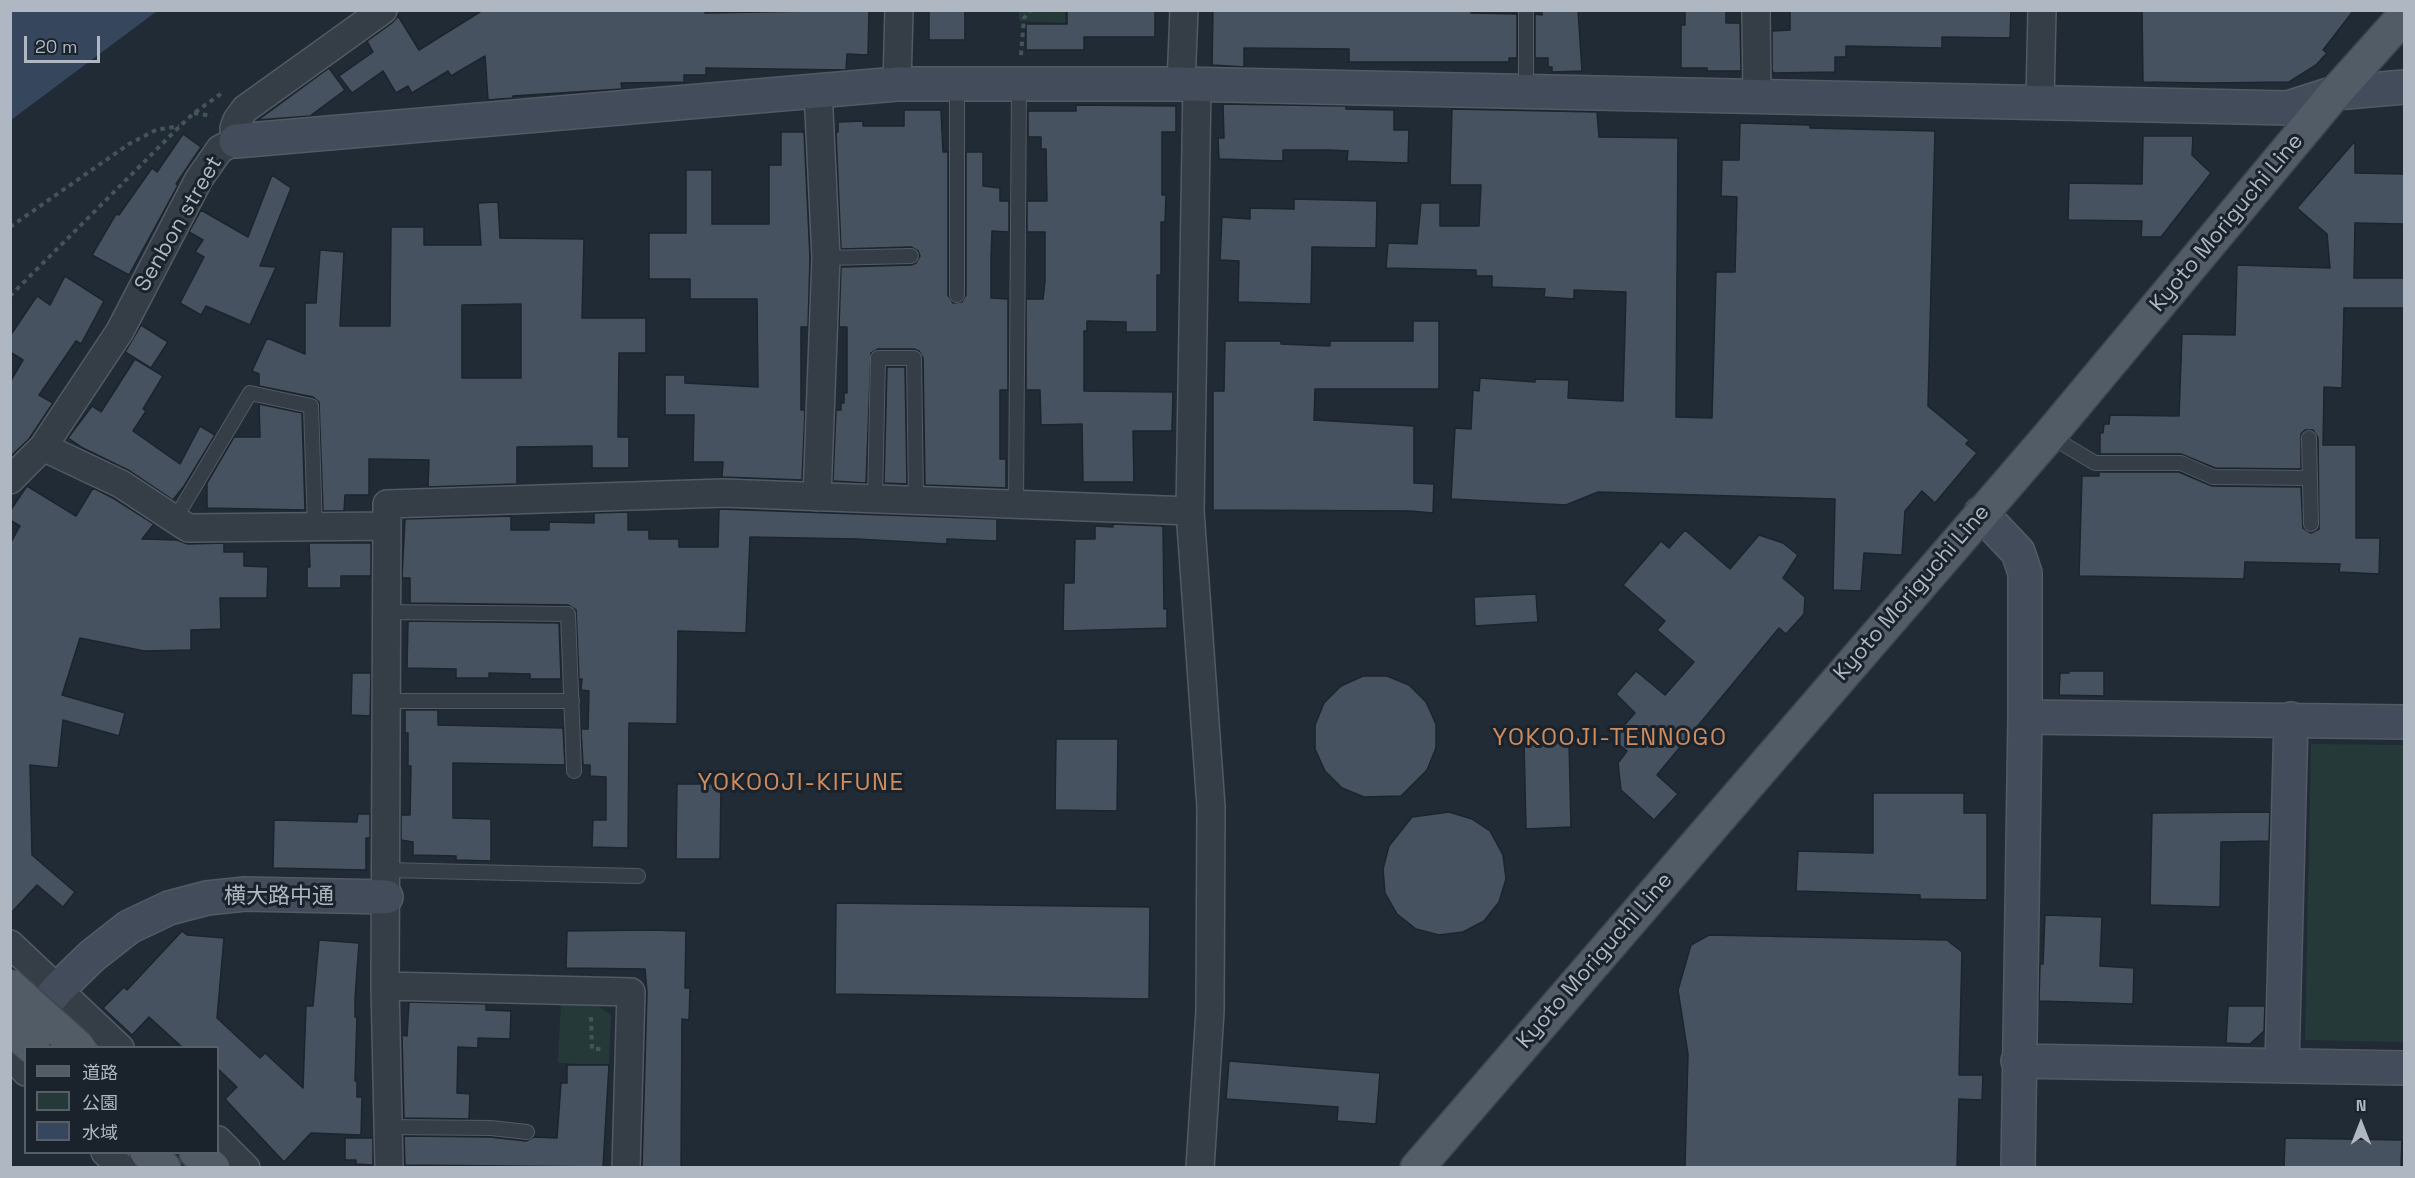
<!DOCTYPE html>
<meta charset="utf-8">
<style>
body{margin:0}
#map{position:relative;width:2415px;height:1178px;overflow:hidden;background:#212b36;font-family:"Space Grotesk","Noto Sans JP",sans-serif}
canvas{display:block}
.frame{position:absolute;inset:0;border:12px solid #afb7c3;pointer-events:none}
.legend{position:absolute;left:24px;top:1046px;width:195px;height:108px;box-sizing:border-box;background:#1a222b;border:2px solid #565e68;margin:0;padding:8px 10px;list-style:none;font-size:18px;color:#afb7c3}
.legend li{display:flex;align-items:center;gap:12px;height:30px}
.legend b{width:30px;border:2px solid #565e68}
.north{position:absolute;left:2331px;top:1094px;width:60px;height:60px;-webkit-text-stroke:4px #1a222b;paint-order:stroke;rotate:0deg;font-size:16px;font-weight:700;line-height:24px;text-align:center;color:#afb7c3}
.north::after{content:'';display:block;margin:auto;width:21px;height:27px;background:#afb7c3;clip-path:polygon(50% 0,100% 100%,50% 72%,0 100%)}
.scale{position:absolute;left:24px;top:36px;width:76px;height:27px;box-sizing:border-box;border:3px solid #afb7c3;border-top:0;padding-left:8px;font-size:18px;line-height:21px;white-space:nowrap;color:#afb7c3;-webkit-text-stroke:4px #1a222b;paint-order:stroke}
</style>
<div id="map">
<canvas width="2415" height="1178"></canvas>
<div class="frame"></div>
<ul class="legend">
<li><b style="height:8px;background:#525c67"></b>道路</li>
<li><b style="height:16px;background:#263939"></b>公園</li>
<li><b style="height:16px;background:#36475d"></b>水域</li>
</ul>
<div class="north">N</div>
<div class="scale">20 m</div>
</div>
<script>
const context = document.querySelector('canvas').getContext('2d');
context.lineJoin = 'round';
function fill(path, color) { context.fillStyle = color; context.fill(path, 'evenodd'); }
const poly = rows => new Path2D(rows.map(r => 'M' + r).join(''));
function strokePath(path, color, width, dash) { context.strokeStyle = color; context.lineWidth = width; context.lineCap = dash ? 'butt' : 'round'; context.setLineDash(dash || []); context.stroke(path); }
function label(font, color, halo, rows, align = 'center') {
  context.font = font + ' "Space Grotesk","Noto Sans JP",sans-serif'; context.lineWidth = 6; context.setLineDash([]); context.textBaseline = 'middle'; context.strokeStyle = halo; context.fillStyle = color; for (const [text, x, y, turn = 0] of rows) {
    context.save(); context.translate(x, y); context.rotate((+turn || 0) * Math.PI / 180); context.textAlign = isNaN(turn) ? turn : align; if (halo) context.strokeText(text, 0, 0); context.fillText(text, 0, 0); context.restore();
  }
}
const green = poly([
 [1019,11,1065,11,1065,23,1019,21],
 [2311,744,2404,745,2404,1042,2305,1040],
 [561,1002,595,1004,611,1015,609,1065,558,1063]
]);
const water = poly([
 [11,10,157,10,157,11,11,120]
]);
const building = poly([
 [483,10,705,10,705,13,869,10,868,55,847,54,846,70,706,68,706,75,684,75,684,82,621,83,622,89,513,96,513,98,488,100,485,56,451,76,448,71,412,93,408,86,396,93,383,71,352,93,339,76,373,52,367,41,392,23,398,16,419,50,483,10],
 [929,10,965,10,965,40,929,40,929,10],
 [1067,10,1155,10,1155,37,1084,37,1084,50,1026,50,1026,24,1067,24,1067,10],
 [1213,10,1471,10,1471,13,1517,14,1517,58,1509,58,1509,62,1349,62,1349,49,1244,48,1244,67,1212,65,1213,10],
 [1542,10,1578,10,1582,71,1552,72,1552,67,1548,67,1548,58,1535,58,1535,14,1542,15,1542,10],
 [1685,10,1726,10,1726,23,1740,23,1741,71,1707,71,1707,68,1681,68,1681,25,1685,25,1685,10],
 [1790,10,2011,10,2010,38,1942,37,1942,48,1846,46,1846,57,1835,57,1835,72,1774,73,1772,71,1772,31,1790,30,1790,10],
 [2142,10,2354,10,2323,50,2327,53,2316,65,2289,82,2207,83,2143,82,2142,10],
 [329,68,345,90,310,116,258,120,329,68],
 [1223,104,1346,106,1346,109,1394,110,1394,130,1409,130,1408,163,1347,161,1348,151,1330,150,1283,150,1283,161,1219,159,1218,138,1224,138,1223,104],
 [1076,105,1176,106,1176,132,1162,132,1162,195,1166,195,1165,222,1161,222,1161,275,1157,275,1157,332,1126,332,1126,322,1087,321,1087,331,1084,331,1084,391,1173,392,1172,431,1133,431,1134,482,1083,482,1082,424,1041,425,1040,390,1026,390,1026,299,1043,299,1045,281,1045,232,1027,232,1027,201,1047,201,1046,149,1041,149,1041,137,1028,137,1028,111,1076,111,1076,105],
 [1452,109,1597,112,1599,137,1678,138,1676,417,1712,418,1716,272,1735,272,1737,197,1721,196,1722,160,1739,160,1740,123,1810,125,1810,128,1935,131,1928,406,1969,440,1966,444,1977,453,1935,503,1922,491,1905,511,1902,555,1864,553,1861,591,1833,590,1835,499,1598,492,1566,505,1451,499,1455,428,1471,429,1473,390,1479,391,1480,378,1535,382,1535,379,1569,380,1568,398,1623,401,1626,292,1574,290,1574,299,1544,297,1545,289,1492,287,1492,276,1476,276,1476,270,1386,268,1388,243,1417,244,1421,203,1440,203,1440,226,1479,226,1481,185,1450,185,1452,109],
 [904,110,941,110,943,152,948,152,948,295,953,303,962,302,966,295,966,152,983,152,983,186,1000,188,1000,201,1009,201,1009,232,992,231,991,259,991,298,1008,299,1008,390,1000,390,1000,459,1006,459,1006,488,925,485,923,358,919,351,914,349,878,349,871,353,866,483,833,481,836,410,841,410,841,403,844,403,844,393,847,393,847,327,839,327,841,267,911,265,916,263,920,256,918,251,911,247,841,249,836,132,838,132,838,122,863,121,863,126,904,126,904,110],
 [781,132,804,132,810,258,808,327,801,327,801,410,805,410,802,480,722,477,723,462,693,462,694,415,665,415,665,375,685,375,685,383,758,387,757,299,690,299,690,279,649,279,649,233,686,233,686,170,712,170,712,224,769,224,769,165,781,165,781,132],
 [183,134,201,147,176,184,178,185,129,275,92,255,116,214,119,215,152,168,157,172,183,134],
 [2143,136,2193,136,2192,155,2211,173,2161,237,2141,237,2142,221,2068,220,2069,183,2142,184,2143,136],
 [2355,141,2355,173,2404,174,2404,224,2355,223,2354,278,2404,278,2404,308,2344,308,2342,388,2324,387,2323,445,2356,445,2356,538,2380,538,2379,574,2339,572,2340,564,2245,562,2244,579,2079,576,2082,476,2099,476,2099,472,2179,472,2212,486,2301,487,2303,528,2311,533,2319,529,2318,438,2313,430,2305,430,2301,434,2301,469,2215,468,2181,454,2100,454,2100,433,2103,433,2104,424,2109,424,2110,415,2179,416,2182,334,2235,335,2237,265,2330,268,2327,234,2297,208,2355,141],
 [272,175,291,188,260,266,276,267,250,325,206,306,201,315,180,303,204,257,195,252,203,240,189,232,201,210,248,237,272,175],
 [1294,199,1377,201,1376,248,1312,247,1311,304,1238,302,1239,261,1220,260,1222,217,1250,219,1250,208,1294,209,1294,199],
 [498,202,500,238,584,239,582,318,646,318,646,353,619,353,618,437,629,437,629,468,592,468,592,446,517,447,517,484,428,487,429,460,369,459,369,495,345,495,344,511,323,511,319,402,313,397,259,386,259,374,252,371,267,338,305,354,305,303,316,303,320,250,344,252,340,326,390,326,391,227,424,227,424,245,481,245,478,203,498,202],
 [521,304,521,378,462,378,462,305,521,304],
 [65,276,104,301,81,344,76,341,39,395,53,403,29,439,10,457,10,382,23,360,10,352,10,336,37,296,50,305,65,276],
 [1413,321,1439,321,1439,389,1315,389,1314,420,1414,426,1414,483,1434,484,1433,513,1410,511,1213,510,1213,391,1224,391,1225,341,1281,341,1281,344,1330,346,1330,341,1413,341,1413,321],
 [141,325,168,342,151,368,125,352,141,325],
 [135,359,163,376,143,409,146,411,133,431,180,464,200,426,215,435,184,486,173,500,130,471,83,448,68,438,92,406,101,412,135,359],
 [887,367,905,367,907,484,884,483,887,367],
 [259,404,302,413,305,510,207,508,207,483,234,437,260,437,259,404],
 [27,486,76,516,93,488,113,498,154,524,142,539,177,540,188,544,224,543,224,552,244,552,244,566,268,567,267,598,220,598,221,629,191,630,191,650,144,651,80,638,62,695,125,713,119,736,63,720,58,768,30,765,32,855,75,892,63,907,37,885,10,914,10,544,20,526,10,520,10,511,27,486],
 [719,509,997,519,997,541,947,539,947,544,857,539,750,537,746,633,678,631,677,724,629,723,628,848,592,847,593,820,606,820,606,777,590,776,590,765,583,765,581,729,588,729,589,691,581,690,582,679,579,679,576,610,568,605,410,603,410,578,402,578,405,519,511,516,511,530,549,530,549,522,594,523,594,513,628,512,628,530,649,530,649,539,679,539,679,547,718,547,719,509],
 [1113,524,1163,526,1164,609,1167,609,1167,628,1063,631,1064,583,1074,583,1075,539,1095,539,1095,526,1113,527,1113,524],
 [1685,530,1730,569,1759,535,1783,543,1798,555,1783,578,1805,597,1804,614,1786,634,1779,628,1657,775,1678,794,1654,820,1621,790,1618,763,1627,751,1612,739,1635,713,1616,694,1636,671,1665,695,1694,662,1657,630,1665,621,1623,585,1661,541,1669,548,1685,530],
 [309,543,371,543,371,576,341,576,341,588,307,588,307,567,310,567,309,543],
 [1536,594,1538,622,1475,626,1474,597,1536,594],
 [410,621,559,623,561,679,530,679,530,674,489,673,489,678,456,678,456,669,407,668,408,622,410,621],
 [2069,671,2104,671,2104,696,2059,695,2060,673,2069,673,2069,671],
 [352,673,371,673,370,716,351,715,352,673],
 [1363,676,1387,676,1409,685,1426,702,1436,724,1436,748,1427,770,1401,796,1364,797,1342,788,1325,771,1315,749,1315,725,1324,703,1341,686,1363,676],
 [405,710,438,710,438,725,563,728,565,765,453,763,453,818,491,819,491,861,456,860,456,856,413,855,413,842,401,840,401,815,410,815,411,766,408,766,408,733,405,733,405,710],
 [1056,739,1118,739,1117,811,1055,810,1056,739],
 [1569,741,1571,827,1526,829,1524,742,1569,741],
 [677,784,721,784,720,859,676,859,677,784],
 [1873,793,1964,793,1964,813,1987,813,1987,900,1920,899,1920,895,1796,891,1798,851,1873,853,1873,793],
 [1449,812,1472,819,1490,831,1503,855,1506,879,1499,902,1484,921,1463,932,1439,935,1416,929,1397,914,1385,893,1383,869,1389,846,1412,817,1449,812],
 [2270,812,2269,841,2221,842,2220,907,2150,905,2152,813,2270,812],
 [358,814,370,814,370,838,366,838,366,870,273,868,274,820,357,822,358,814],
 [836,903,1150,907,1149,999,835,994,836,903],
 [2045,915,2102,917,2100,966,2134,968,2133,1004,2039,1001,2040,964,2043,964,2045,915],
 [650,930,686,931,685,988,690,988,689,1020,682,1019,681,1167,642,1167,647,992,645,969,566,968,567,931,650,930],
 [182,931,187,935,224,938,217,1018,260,1058,265,1053,303,1088,306,1006,313,1006,319,940,359,943,355,998,355,1017,357,1017,355,1081,357,1081,357,1097,362,1097,361,1135,311,1133,284,1162,225,1099,237,1087,218,1069,218,1047,182,1047,149,1017,132,1035,103,1008,124,987,127,990,182,931],
 [1709,935,1947,940,1962,952,1959,1075,1983,1075,1982,1100,1959,1099,1957,1167,1685,1167,1688,1054,1678,990,1691,945,1709,935],
 [409,1002,486,1004,486,1010,511,1011,510,1039,478,1038,478,1048,458,1047,457,1093,470,1094,469,1119,404,1118,402,1035,407,1036,409,1002],
 [2228,1006,2265,1006,2264,1031,2250,1044,2226,1043,2228,1006],
 [1229,1061,1380,1073,1376,1124,1337,1121,1338,1107,1226,1099,1229,1061],
 [567,1065,609,1065,603,1167,405,1165,404,1136,490,1137,526,1141,534,1137,557,1138,561,1083,567,1083,567,1065],
 [345,1138,373,1138,373,1165,356,1164,356,1160,345,1160,345,1138],
 [2285,1138,2402,1140,2401,1167,2284,1167,2285,1138]
]);
const path = poly([
 [1021,55,1024,18,1031,10],
 [194,113,212,116],
 [10,227,129,144,156,130,179,126],
 [10,296,180,126,194,113,222,93],
 [591,1017,592,1049,605,1049]
]);
const lane = poly([
 [1526,10,1526,91],
 [826,258,911,256],
 [957,295,957,84],
 [2050,436,2095,463,2181,463,2213,477,2310,478],
 [2309,438,2311,524],
 [875,499,878,358,914,358,916,501],
 [1016,504,1019,84],
 [175,519,250,393,311,406,315,527],
 [387,612,568,614,574,771],
 [386,701,572,701],
 [386,870,638,876],
 [388,1127,491,1128,527,1132]
]);
const street = poly([
 [1756,10,1757,96],
 [897,84,899,10],
 [1181,84,1184,10],
 [1197,84,1190,511,1211,807,1210,1011,1200,1168],
 [2040,101,2042,10],
 [43,447,121,484,188,528,387,526],
 [10,480,43,447,120,331,199,179,220,149,236,141,234,128,237,120,245,109,383,10],
 [817,497,826,258,818,90],
 [10,944,120,1048],
 [385,986,389,1168],
 [10,1053,26,1072],
 [218,1140,246,1168],
 [105,1152,122,1168],
 [626,1168,631,992,385,986,387,504,724,493,1190,511]
]);
const secondary = poly([
 [236,141,897,84,1181,84,2288,108,2335,93,2404,87],
 [1981,513,2018,552,2025,573,2025,717,2018,1168],
 [2025,717,2404,722],
 [21,1033,58,989,92,956,129,927,169,908,207,898,245,894,386,897],
 [2018,1061,2404,1068],
 [2282,1066,2291,719]
]);
const primary = poly([
 [147,1152,164,1168],
 [196,1152,213,1168],
 [1417,1168,2049,436,2335,93,2404,16]
]);
const primaryBridge = poly([
 [10,986,79,1048],
 [10,1027,33,1048]
]);
const streetNames = [
 ["Kyoto Moriguchi Line",2227,223,-50],
 ["Senbon street",179,224,-60],
 ["Kyoto Moriguchi Line",1912,593,-49],
 ["横大路中通",279,897],
 ["Kyoto Moriguchi Line",1595,961,-49]
];
const neighbourhoodNames = [
 ["YOKOOJI-TENNOGO",1610,738],
 ["YOKOOJI-KIFUNE",801,783]
];
fill(green, '#263939');
fill(water, '#36475d');
fill(building, '#475260');
strokePath(building, '#1c242d', 1.5);
strokePath(lane, '#525a64', 16);
strokePath(street, '#525a64', 30);
strokePath(secondary, '#525a64', 36);
strokePath(primary, '#3e4650', 36);
strokePath(path, '#435557', 4, [4.5, 4.5]);
strokePath(lane, '#353d47', 14);
strokePath(street, '#353d47', 27);
strokePath(secondary, '#434c5a', 33);
strokePath(primary, '#525c67', 33);
strokePath(primaryBridge, '#3e4650', 36, []);
strokePath(primaryBridge, '#525c67', 33);
label('22px', '#afb7c3', '#1a222b', streetNames);
context.letterSpacing = '1.5px';
label('24px', '#cd8c60', '#1a222b', neighbourhoodNames);
context.letterSpacing = '0px';
</script>
